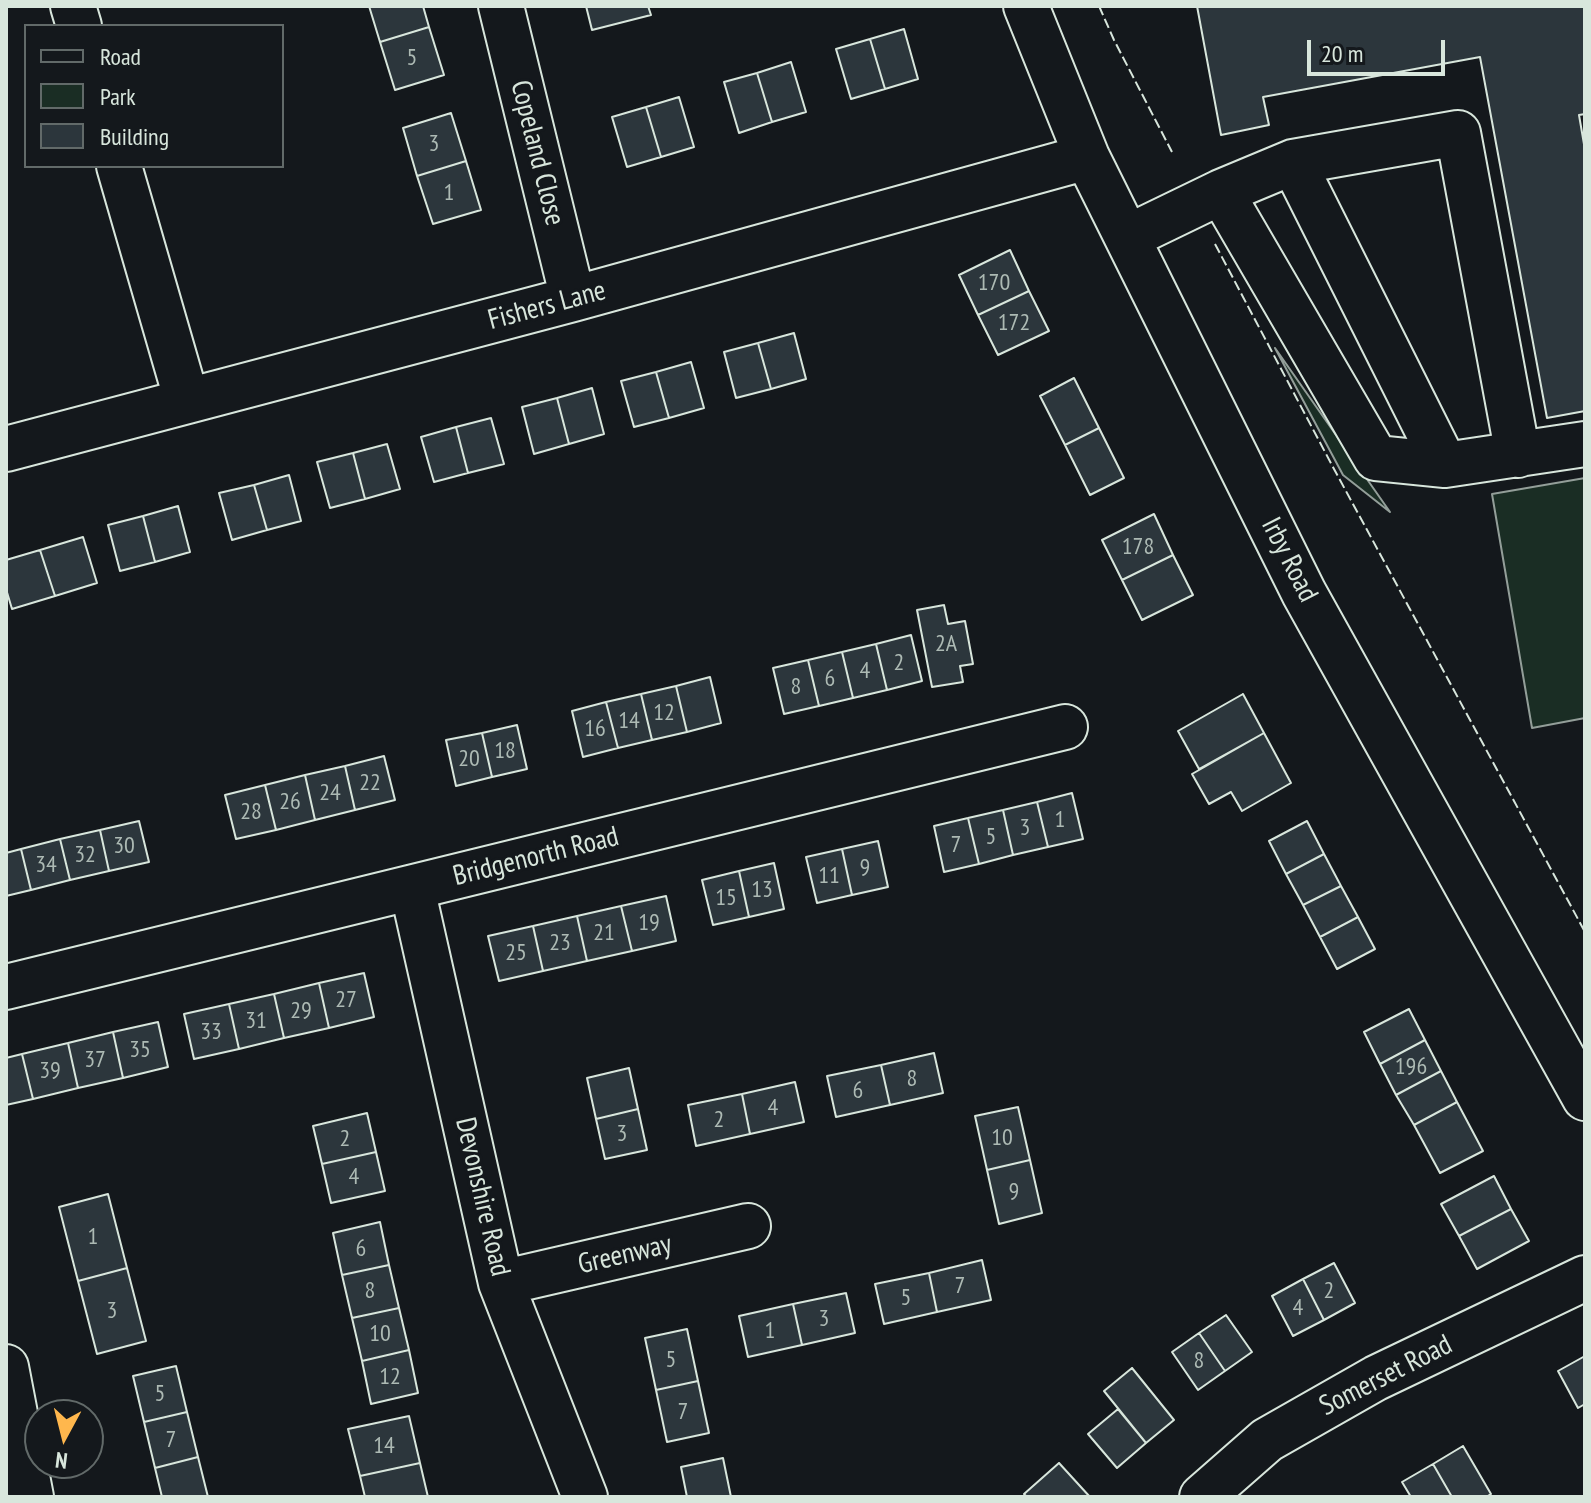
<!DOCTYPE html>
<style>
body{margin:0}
#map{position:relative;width:1591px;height:1503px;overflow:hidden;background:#14181c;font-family:"PT Sans Narrow",sans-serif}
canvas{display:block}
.frame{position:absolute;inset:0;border:8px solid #d8e6dc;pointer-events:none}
.legend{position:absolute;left:24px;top:24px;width:260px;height:144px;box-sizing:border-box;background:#14181c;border:2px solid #626a69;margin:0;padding:10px 14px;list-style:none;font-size:24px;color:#d8e6dc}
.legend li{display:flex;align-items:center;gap:16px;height:40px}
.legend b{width:40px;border:2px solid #626a69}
.north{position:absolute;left:24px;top:1399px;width:80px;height:80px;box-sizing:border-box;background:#14181c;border:2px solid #626a69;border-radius:50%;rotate:187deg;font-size:22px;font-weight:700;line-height:32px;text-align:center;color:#d8e6dc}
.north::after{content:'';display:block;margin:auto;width:28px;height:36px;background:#ffb74d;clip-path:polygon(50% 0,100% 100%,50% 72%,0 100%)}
.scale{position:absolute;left:1307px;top:40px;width:138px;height:36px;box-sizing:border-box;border:4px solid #d8e6dc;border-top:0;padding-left:10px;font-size:24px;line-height:28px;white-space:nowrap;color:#d8e6dc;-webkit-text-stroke:6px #14181c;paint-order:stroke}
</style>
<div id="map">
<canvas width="1591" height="1503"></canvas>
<div class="frame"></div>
<ul class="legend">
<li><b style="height:10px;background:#14181c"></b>Road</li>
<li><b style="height:22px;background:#1a2d24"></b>Park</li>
<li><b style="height:22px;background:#2c363c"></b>Building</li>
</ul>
<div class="north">N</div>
<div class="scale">20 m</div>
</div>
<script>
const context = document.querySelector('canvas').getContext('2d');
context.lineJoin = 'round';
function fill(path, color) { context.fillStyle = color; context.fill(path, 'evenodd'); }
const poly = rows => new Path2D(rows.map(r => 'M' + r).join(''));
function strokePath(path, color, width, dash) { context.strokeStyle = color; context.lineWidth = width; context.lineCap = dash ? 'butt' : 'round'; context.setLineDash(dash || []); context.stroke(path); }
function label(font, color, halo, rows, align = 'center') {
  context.font = font + ' "PT Sans Narrow",sans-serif'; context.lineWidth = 6; context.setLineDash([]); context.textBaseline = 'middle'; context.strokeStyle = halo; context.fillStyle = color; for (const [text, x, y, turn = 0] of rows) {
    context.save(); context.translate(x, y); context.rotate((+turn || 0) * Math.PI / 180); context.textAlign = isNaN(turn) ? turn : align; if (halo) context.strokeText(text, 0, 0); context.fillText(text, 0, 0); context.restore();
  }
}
const green = poly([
 [1275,348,1390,512,1343,475,1275,348],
 [1585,478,1585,718,1532,728,1492,494,1585,478]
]);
const building = poly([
 [369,6,423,6,429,27,380,42,369,6],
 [586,6,648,6,651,15,592,30,586,6],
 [1197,6,1585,6,1585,114,1579,115,1585,150,1585,411,1547,418,1480,57,1263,97,1269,125,1221,135,1197,6],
 [429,27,444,75,395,90,380,42,429,27],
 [904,29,918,79,885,89,870,39,904,29],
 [870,39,885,89,851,99,836,49,870,39],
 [791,62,806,112,772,122,757,73,791,62],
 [757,73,772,122,739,133,724,82,757,73],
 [679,97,694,147,661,157,646,107,679,97],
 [646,107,661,157,627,167,612,117,646,107],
 [451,113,466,161,417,176,403,128,451,113],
 [466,161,481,210,433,224,417,176,466,161],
 [1010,250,1029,291,978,315,959,275,1010,250],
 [1029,291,1049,331,998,355,978,315,1029,291],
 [794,333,806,379,771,389,758,343,794,333],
 [758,343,771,389,736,398,724,352,758,343],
 [691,362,704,408,669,418,656,372,691,362],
 [656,372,669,418,634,427,621,381,656,372],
 [1074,378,1099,428,1065,445,1040,396,1074,378],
 [592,388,604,434,569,444,557,398,592,388],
 [557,398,569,444,534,454,522,407,557,398],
 [491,418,504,464,468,473,456,427,491,418],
 [456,427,468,473,434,482,421,437,456,427],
 [1099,428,1124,478,1090,495,1065,445,1099,428],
 [387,444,400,489,365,499,353,453,387,444],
 [353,453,365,499,330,508,317,462,353,453],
 [289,475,301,521,267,530,254,485,289,475],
 [254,485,267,530,232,540,219,493,254,485],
 [178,506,190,552,155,562,143,516,178,506],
 [1154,514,1173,555,1122,580,1102,540,1154,514],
 [143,516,155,562,120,571,108,525,143,516],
 [83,537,97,583,55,596,40,550,83,537],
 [40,550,55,596,12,609,6,589,6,560,40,550],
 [1173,555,1193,595,1142,620,1122,580,1173,555],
 [944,605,948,624,965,621,973,664,960,666,963,682,932,687,917,610,944,605],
 [911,635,922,681,887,690,876,644,911,635],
 [876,644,887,690,853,698,842,652,876,644],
 [842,652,853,698,819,706,808,660,842,652],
 [808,660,819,706,784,714,773,668,808,660],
 [710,677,721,723,687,732,676,686,710,677],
 [676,686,687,732,652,740,641,694,676,686],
 [641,694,652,740,618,748,606,702,641,694],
 [1243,694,1264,733,1199,769,1178,731,1243,694],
 [606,702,618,748,583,757,572,711,606,702],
 [517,725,527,769,492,777,482,733,517,725],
 [482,733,492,777,456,786,446,740,482,733],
 [1264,733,1291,783,1242,811,1231,792,1209,804,1192,774,1264,733],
 [384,756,395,800,355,810,345,766,384,756],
 [345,766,355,810,315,820,305,775,345,766],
 [305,775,315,820,276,830,265,785,305,775],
 [265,785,276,830,236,839,225,795,265,785],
 [1072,793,1083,839,1048,847,1037,802,1072,793],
 [1037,802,1048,847,1013,855,1003,810,1037,802],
 [1003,810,1013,855,979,864,968,818,1003,810],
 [968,818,979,864,944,872,934,826,968,818],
 [139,821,149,862,109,871,100,830,139,821],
 [1307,821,1324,854,1286,874,1269,841,1307,821],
 [100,830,109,871,70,880,60,839,100,830],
 [60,839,70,880,31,890,21,849,60,839],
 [878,841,888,887,852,895,842,849,878,841],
 [21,849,31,890,6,896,6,853,21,849],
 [842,849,852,895,817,903,806,857,842,849],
 [1324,854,1341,886,1303,905,1286,874,1324,854],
 [774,863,784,909,749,917,739,871,774,863],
 [739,871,749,917,713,925,702,880,739,871],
 [1341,886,1358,917,1320,937,1303,905,1341,886],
 [666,896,676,941,632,951,621,906,666,896],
 [621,906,632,951,587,961,577,916,621,906],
 [577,916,587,961,543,971,533,926,577,916],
 [1358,917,1375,949,1337,969,1320,937,1358,917],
 [533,926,543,971,499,981,488,936,533,926],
 [364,973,374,1017,329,1028,319,983,364,973],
 [319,983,329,1028,284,1038,274,994,319,983],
 [274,994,284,1038,239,1049,229,1004,274,994],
 [229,1004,239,1049,194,1059,184,1014,229,1004],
 [1409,1009,1425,1040,1380,1064,1364,1032,1409,1009],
 [158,1022,168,1067,123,1078,113,1032,158,1022],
 [113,1032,123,1078,78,1088,68,1043,113,1032],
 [1425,1040,1441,1071,1396,1095,1380,1064,1425,1040],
 [68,1043,78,1088,33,1099,22,1054,68,1043],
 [934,1053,943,1093,890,1105,881,1065,934,1053],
 [22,1054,33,1099,6,1105,6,1058,22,1054],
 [881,1065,890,1105,836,1117,827,1076,881,1065],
 [629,1068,638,1109,596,1119,587,1078,629,1068],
 [1441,1071,1457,1102,1414,1125,1396,1095,1441,1071],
 [795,1082,804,1122,750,1134,742,1094,795,1082],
 [742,1094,750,1134,696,1146,688,1105,742,1094],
 [1457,1102,1483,1151,1440,1173,1414,1125,1457,1102],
 [1018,1107,1030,1160,987,1170,975,1116,1018,1107],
 [638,1109,647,1150,605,1159,596,1119,638,1109],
 [367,1113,376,1152,322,1164,313,1126,367,1113],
 [376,1152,385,1191,331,1203,322,1164,376,1152],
 [1030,1160,1042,1213,999,1224,987,1170,1030,1160],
 [1494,1176,1511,1209,1459,1236,1441,1204,1494,1176],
 [108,1194,127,1268,78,1281,59,1207,108,1194],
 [1511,1209,1529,1241,1477,1269,1459,1236,1511,1209],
 [380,1222,389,1265,342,1275,333,1233,380,1222],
 [982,1260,991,1300,937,1312,929,1273,982,1260],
 [1334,1263,1355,1303,1324,1320,1303,1279,1334,1263],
 [389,1265,399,1308,352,1318,342,1275,389,1265],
 [127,1268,146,1341,97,1354,78,1281,127,1268],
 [929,1273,937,1312,884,1324,875,1284,929,1273],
 [1303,1279,1324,1320,1293,1336,1272,1296,1303,1279],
 [846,1293,855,1333,802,1345,793,1304,846,1293],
 [793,1304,802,1345,748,1357,739,1316,793,1304],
 [399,1308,409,1350,362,1361,352,1318,399,1308],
 [1226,1315,1252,1352,1225,1371,1199,1333,1226,1315],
 [687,1329,698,1381,656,1390,645,1338,687,1329],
 [1199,1333,1225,1371,1198,1390,1172,1352,1199,1333],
 [409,1350,418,1393,371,1404,362,1361,409,1350],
 [1585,1356,1585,1404,1578,1408,1558,1371,1585,1356],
 [176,1366,187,1412,144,1422,133,1376,176,1366],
 [1132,1368,1174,1420,1146,1443,1104,1391,1132,1368],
 [698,1381,709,1433,667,1442,656,1390,698,1381],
 [1118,1409,1146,1443,1117,1468,1088,1434,1118,1409],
 [187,1412,198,1457,155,1468,144,1422,187,1412],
 [409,1416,420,1463,360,1476,348,1429,409,1416],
 [1463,1446,1491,1494,1486,1497,1452,1497,1433,1464,1463,1446],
 [198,1457,208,1497,162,1497,155,1468,198,1457],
 [723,1458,731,1497,687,1497,681,1467,723,1458],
 [420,1463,428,1497,365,1497,360,1476,420,1463],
 [1059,1463,1090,1497,1027,1497,1024,1494,1059,1463],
 [1433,1464,1452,1497,1411,1497,1402,1482,1433,1464]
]);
const minor = poly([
 [73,6,79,26],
 [501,6,573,299],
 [1026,6,1087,157,1304,593,1585,1098],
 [1293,162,1445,465],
 [119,166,187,401],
 [1221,192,1293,162,1458,133,1518,455],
 [1128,237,1221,192,1376,458,1445,465,1585,444],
 [6,449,573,299,1087,157],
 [412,888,501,1283,585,1497],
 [6,987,1065,727],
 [501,1283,748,1226],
 [6,1367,31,1497],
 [1202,1497,1267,1440,1376,1378,1585,1278]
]);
const fence = poly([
 [1099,6,1114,40,1172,152],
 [1215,244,1334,469,1585,932]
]);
const numberNames = [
 ["5",412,58],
 ["3",434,144],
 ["1",449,193],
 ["170",994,283],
 ["172",1014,323],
 ["178",1138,547],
 ["2A",946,644],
 ["2",899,663],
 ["4",865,671],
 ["6",830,679],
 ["8",796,687],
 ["12",664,713],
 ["14",629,721],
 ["16",595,729],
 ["18",505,751],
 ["20",469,759],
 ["22",370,783],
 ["24",330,793],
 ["26",290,802],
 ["28",251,812],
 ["1",1060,820],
 ["3",1025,828],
 ["5",991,837],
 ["7",956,845],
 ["30",124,846],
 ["32",85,855],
 ["34",46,865],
 ["9",865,868],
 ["11",829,876],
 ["13",762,890],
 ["15",726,898],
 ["19",649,923],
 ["21",604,933],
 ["23",560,943],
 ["25",516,953],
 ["27",346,1000],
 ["29",301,1011],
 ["31",256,1021],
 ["33",211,1032],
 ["35",140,1050],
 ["37",95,1060],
 ["196",1411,1067],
 ["39",50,1071],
 ["8",912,1079],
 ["6",858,1091],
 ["4",773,1108],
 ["2",719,1120],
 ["3",622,1134],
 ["10",1002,1138],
 ["2",345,1139],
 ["4",354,1177],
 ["9",1014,1192],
 ["1",93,1237],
 ["6",361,1249],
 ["7",960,1286],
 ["8",370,1291],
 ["2",1329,1291],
 ["5",906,1298],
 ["4",1298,1308],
 ["3",112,1311],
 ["3",824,1319],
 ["1",770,1331],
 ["10",380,1334],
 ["5",671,1360],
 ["8",1199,1361],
 ["12",390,1377],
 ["5",160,1394],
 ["7",683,1412],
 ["7",171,1440],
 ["14",384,1446]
];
const streetNames = [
 ["Copeland Close",537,153,76],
 ["Fishers Lane",547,306,-15],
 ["Irby Road",1289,560,63],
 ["Bridgenorth Road",536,857,-14],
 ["Devonshire Road",482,1197,77],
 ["Greenway",625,1255,-13],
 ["Somerset Road",1386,1376,-27]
];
fill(green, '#1a2d24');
strokePath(green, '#939e99', 2);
fill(building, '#2c363c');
strokePath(building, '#d8e6dc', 2);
strokePath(minor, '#d8e6dc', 48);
strokePath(minor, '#14181c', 44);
strokePath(fence, '#d8e6dc', 2, [10, 4]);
label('24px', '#adbab4', null, numberNames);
label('28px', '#d8e6dc', '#14181c', streetNames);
</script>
